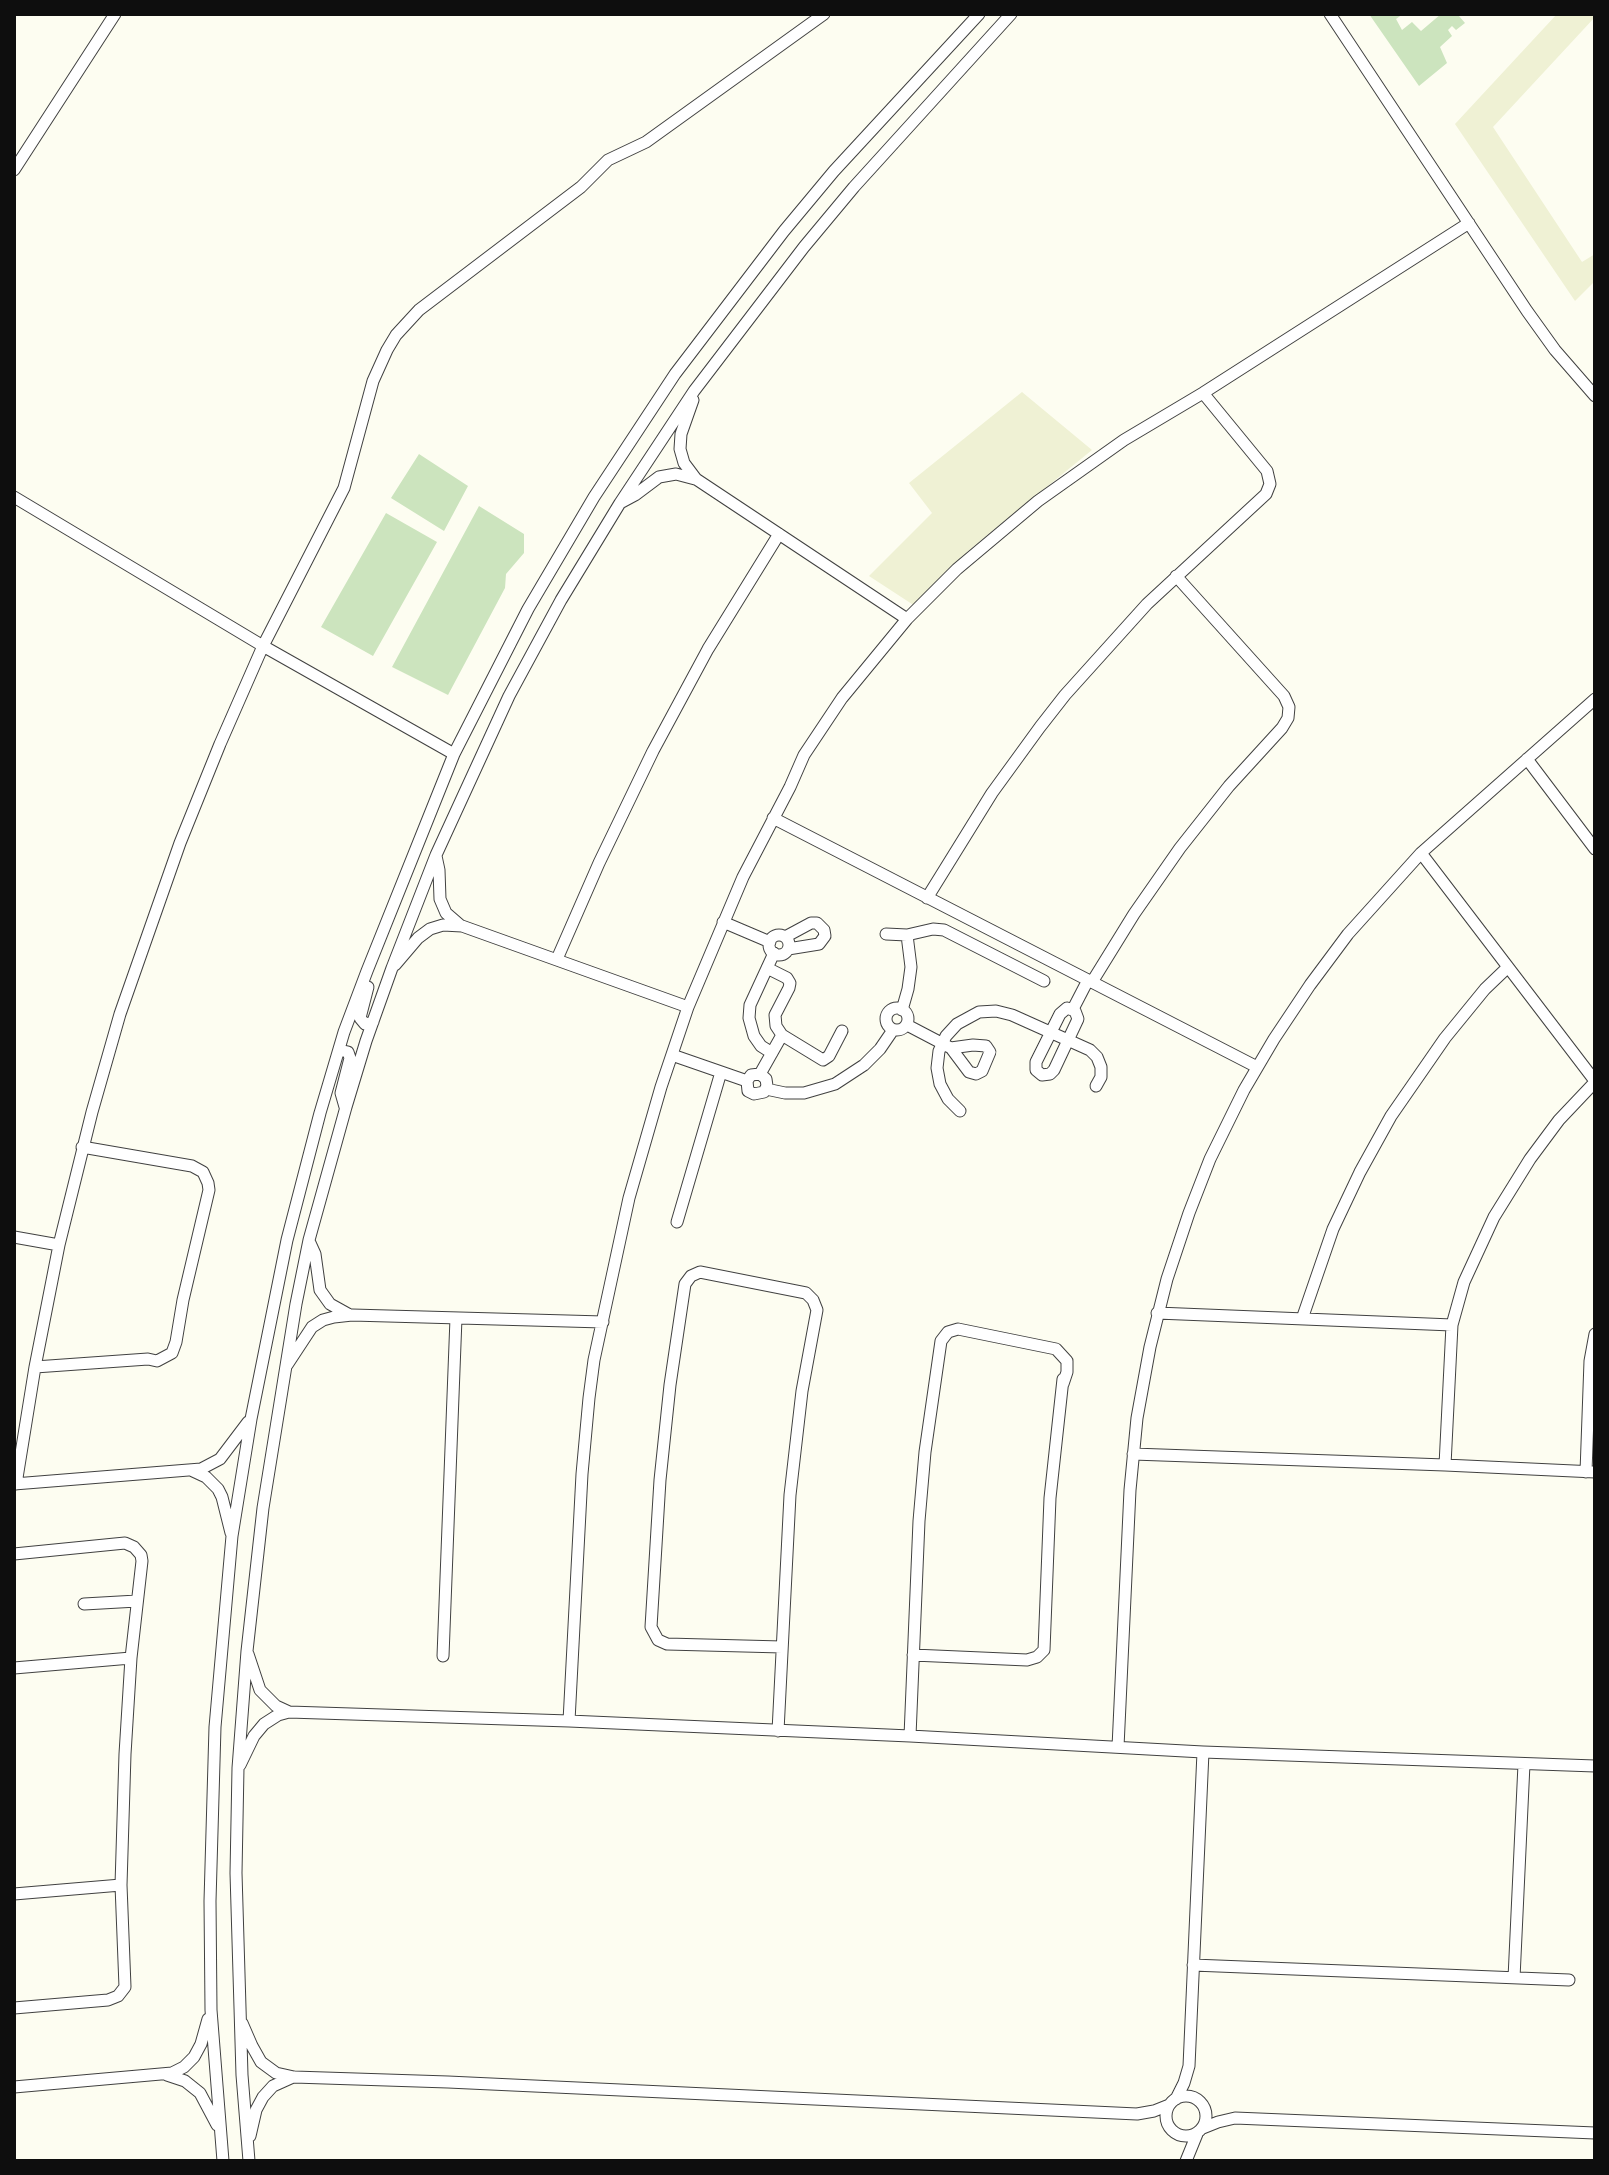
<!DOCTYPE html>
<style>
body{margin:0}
#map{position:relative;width:1609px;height:2175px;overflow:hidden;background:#fdfdf1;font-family:"Roboto Serif",serif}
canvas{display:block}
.frame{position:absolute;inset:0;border:16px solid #0e0e0e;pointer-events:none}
</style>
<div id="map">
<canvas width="1609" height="2175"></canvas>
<div class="frame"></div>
</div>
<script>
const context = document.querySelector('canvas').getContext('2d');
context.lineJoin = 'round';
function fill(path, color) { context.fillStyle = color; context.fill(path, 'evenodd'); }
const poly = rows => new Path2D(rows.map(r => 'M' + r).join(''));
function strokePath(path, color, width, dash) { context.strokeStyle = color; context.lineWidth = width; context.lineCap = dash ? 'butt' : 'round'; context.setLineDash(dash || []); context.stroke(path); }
const farmland = poly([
 [1557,14,1595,14,1595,17,1493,127,1582,262,1595,254,1595,281,1575,301,1455,124],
 [1022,392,1092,450,968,551,915,606,869,576,932,513,909,483]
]);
const green = poly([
 [1369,14,1403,14,1396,19,1402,30,1412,22,1421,31,1441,14,1459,14,1459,16,1465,23,1456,30,1452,26,1448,30,1452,36,1440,47,1447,63,1419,86],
 [419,454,468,486,444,531,391,498],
 [479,506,524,534,524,553,506,574,505,588,448,695,392,667],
 [386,513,437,542,373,656,321,627]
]);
const minor = poly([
 [1330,14,1527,311,1555,350,1595,396],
 [14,170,115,14],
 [693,400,681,434,680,449,684,463,696,479,907,619],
 [14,497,263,646,454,754],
 [622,502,635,495,659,477,676,474,695,479],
 [1527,759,1595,849],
 [773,818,1257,1067],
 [1421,853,1595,1081],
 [436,856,439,870,440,899,446,913,461,926],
 [927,898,992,793,1040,727,1065,695,1147,604,1266,494,1270,484,1267,471,1203,393],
 [723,922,770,942],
 [886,934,907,935,933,929,944,930,1044,981],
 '769 945a10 10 0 1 1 20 0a10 10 0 1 1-20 0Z',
 [785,937,811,923,817,923,824,930,825,936,819,944,788,949],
 [557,959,599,863,653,751,708,649,779,534],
 [395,965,418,938,430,929,443,925,462,926,688,1007],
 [767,968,787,978,790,983,789,988,775,1015,776,1026,782,1035,823,1060,829,1056,842,1031],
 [1092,982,1134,914,1180,848,1229,786,1282,728,1288,718,1289,707,1284,696,1176,576],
 [368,987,360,1018,365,1024,373,1022],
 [1067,1008,1075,1011,1078,1019,1054,1070,1050,1074,1042,1075,1036,1070,1036,1062,1060,1014,1067,1008],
 '886 1019a11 11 0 1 1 22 0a11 11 0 1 1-22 0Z',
 [1073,1009,1088,980],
 [902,1010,908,989,911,967,907,935],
 [907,1025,949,1047],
 [973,1045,986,1046,990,1052,982,1071,976,1074,969,1072,951,1048,973,1045],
 [339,1050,348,1052,350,1058,341,1093,345,1107],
 [772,1053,761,1046,754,1036,749,1018,750,1005,774,953],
 [672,1055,747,1081],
 [760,1074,766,1079,767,1086,764,1092,754,1094,748,1091,747,1081,751,1075,760,1074,782,1035],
 [766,1089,785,1093,804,1093,835,1084,864,1065,880,1049,893,1030],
 [960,1111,948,1099,940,1084,937,1068,939,1051,946,1036,957,1024,979,1012,996,1011,1012,1015,1090,1050,1097,1057,1101,1067,1101,1077,1096,1086],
 [677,1222,721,1072],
 [14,1237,59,1245],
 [310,1243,315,1254,320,1290,330,1304,348,1314],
 [1157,1313,1452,1325],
 [1302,1319,1333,1229,1360,1172,1391,1116,1445,1038,1485,989,1508,967],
 [287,1365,312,1327,323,1320,334,1317,352,1315,603,1322],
 [35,1367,148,1359,157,1361,172,1353,176,1342,183,1300,209,1190,208,1183,203,1172,192,1166,82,1147],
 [1133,1454,1445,1465,1595,1472],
 [1445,1465,1452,1325,1464,1282,1494,1217,1530,1159,1559,1120,1595,1082],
 [191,1470,206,1477,218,1489,222,1497,231,1533],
 [1586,1472,1590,1361,1595,1334],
 [14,1484,201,1469,220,1459,248,1422],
 [16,1484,35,1367,59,1245,92,1112,120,1014,180,843,220,744,263,646,344,488,373,381,387,350,396,335,419,310,581,187,608,160,646,142,824,14],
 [14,1554,125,1543,134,1547,141,1555,142,1561,131,1658,125,1754,121,1885,125,1987,118,1996,108,2000,14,2008],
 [84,1604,137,1601],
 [248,1654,260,1690,276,1706,289,1712],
 [913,1655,1027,1660,1037,1657,1044,1650,1050,1498,1063,1379],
 [443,1656,456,1318],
 [14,1668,131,1658],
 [569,1721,582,1474,589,1398,594,1360,629,1198,661,1087,688,1007,743,877,790,787,804,755,842,698,907,619,957,569,1038,501,1124,440,1203,393,1469,223],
 [778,1731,790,1495,802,1391,817,1310,813,1300,806,1293,700,1272,691,1276,685,1284,670,1385,660,1480,651,1627,658,1640,667,1644,782,1647],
 [910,1736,919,1521,925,1452,941,1341,948,1332,958,1329,1056,1349,1067,1361,1067,1372,1063,1384],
 [1118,1747,1130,1490,1137,1418,1150,1347,1167,1279,1189,1213,1210,1159,1244,1090,1274,1039,1310,985,1348,934,1421,853,1595,699],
 [240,1765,254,1736,264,1724,278,1715,289,1712,569,1721,910,1736,1203,1752,1595,1766],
 [14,1894,121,1885],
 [1193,1965,1569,1980],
 [1514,1978,1524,1764],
 [242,2023,252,2046,261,2062,276,2073,294,2077,448,2082,1137,2114,1154,2111,1169,2105],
 [167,2075,185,2081,200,2093,217,2125],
 [14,2087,172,2073,184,2067,194,2057,201,2044,208,2019],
 '1166 2116a20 20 0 1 1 40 0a20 20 0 1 1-40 0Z',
 [1176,2099,1184,2083,1189,2066,1203,1752],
 [1203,2128,1218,2122,1235,2118,1595,2133],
 [250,2136,256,2110,263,2097,273,2086,293,2077],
 [223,2161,211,2010,210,1901,215,1727,232,1536,251,1419,287,1240,320,1113,344,1032,367,971,454,754,528,609,594,497,675,374,784,231,834,171,979,14],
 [249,2161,242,2075,236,1873,238,1768,247,1651,263,1508,296,1304,309,1240,346,1107,366,1041,392,968,436,855,509,696,561,600,620,503,694,391,804,247,854,187,1011,14],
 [1186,2161,1197,2134]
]);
fill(farmland, '#eff1d4');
fill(green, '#cce4be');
strokePath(minor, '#414141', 13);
strokePath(minor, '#fff', 11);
</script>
